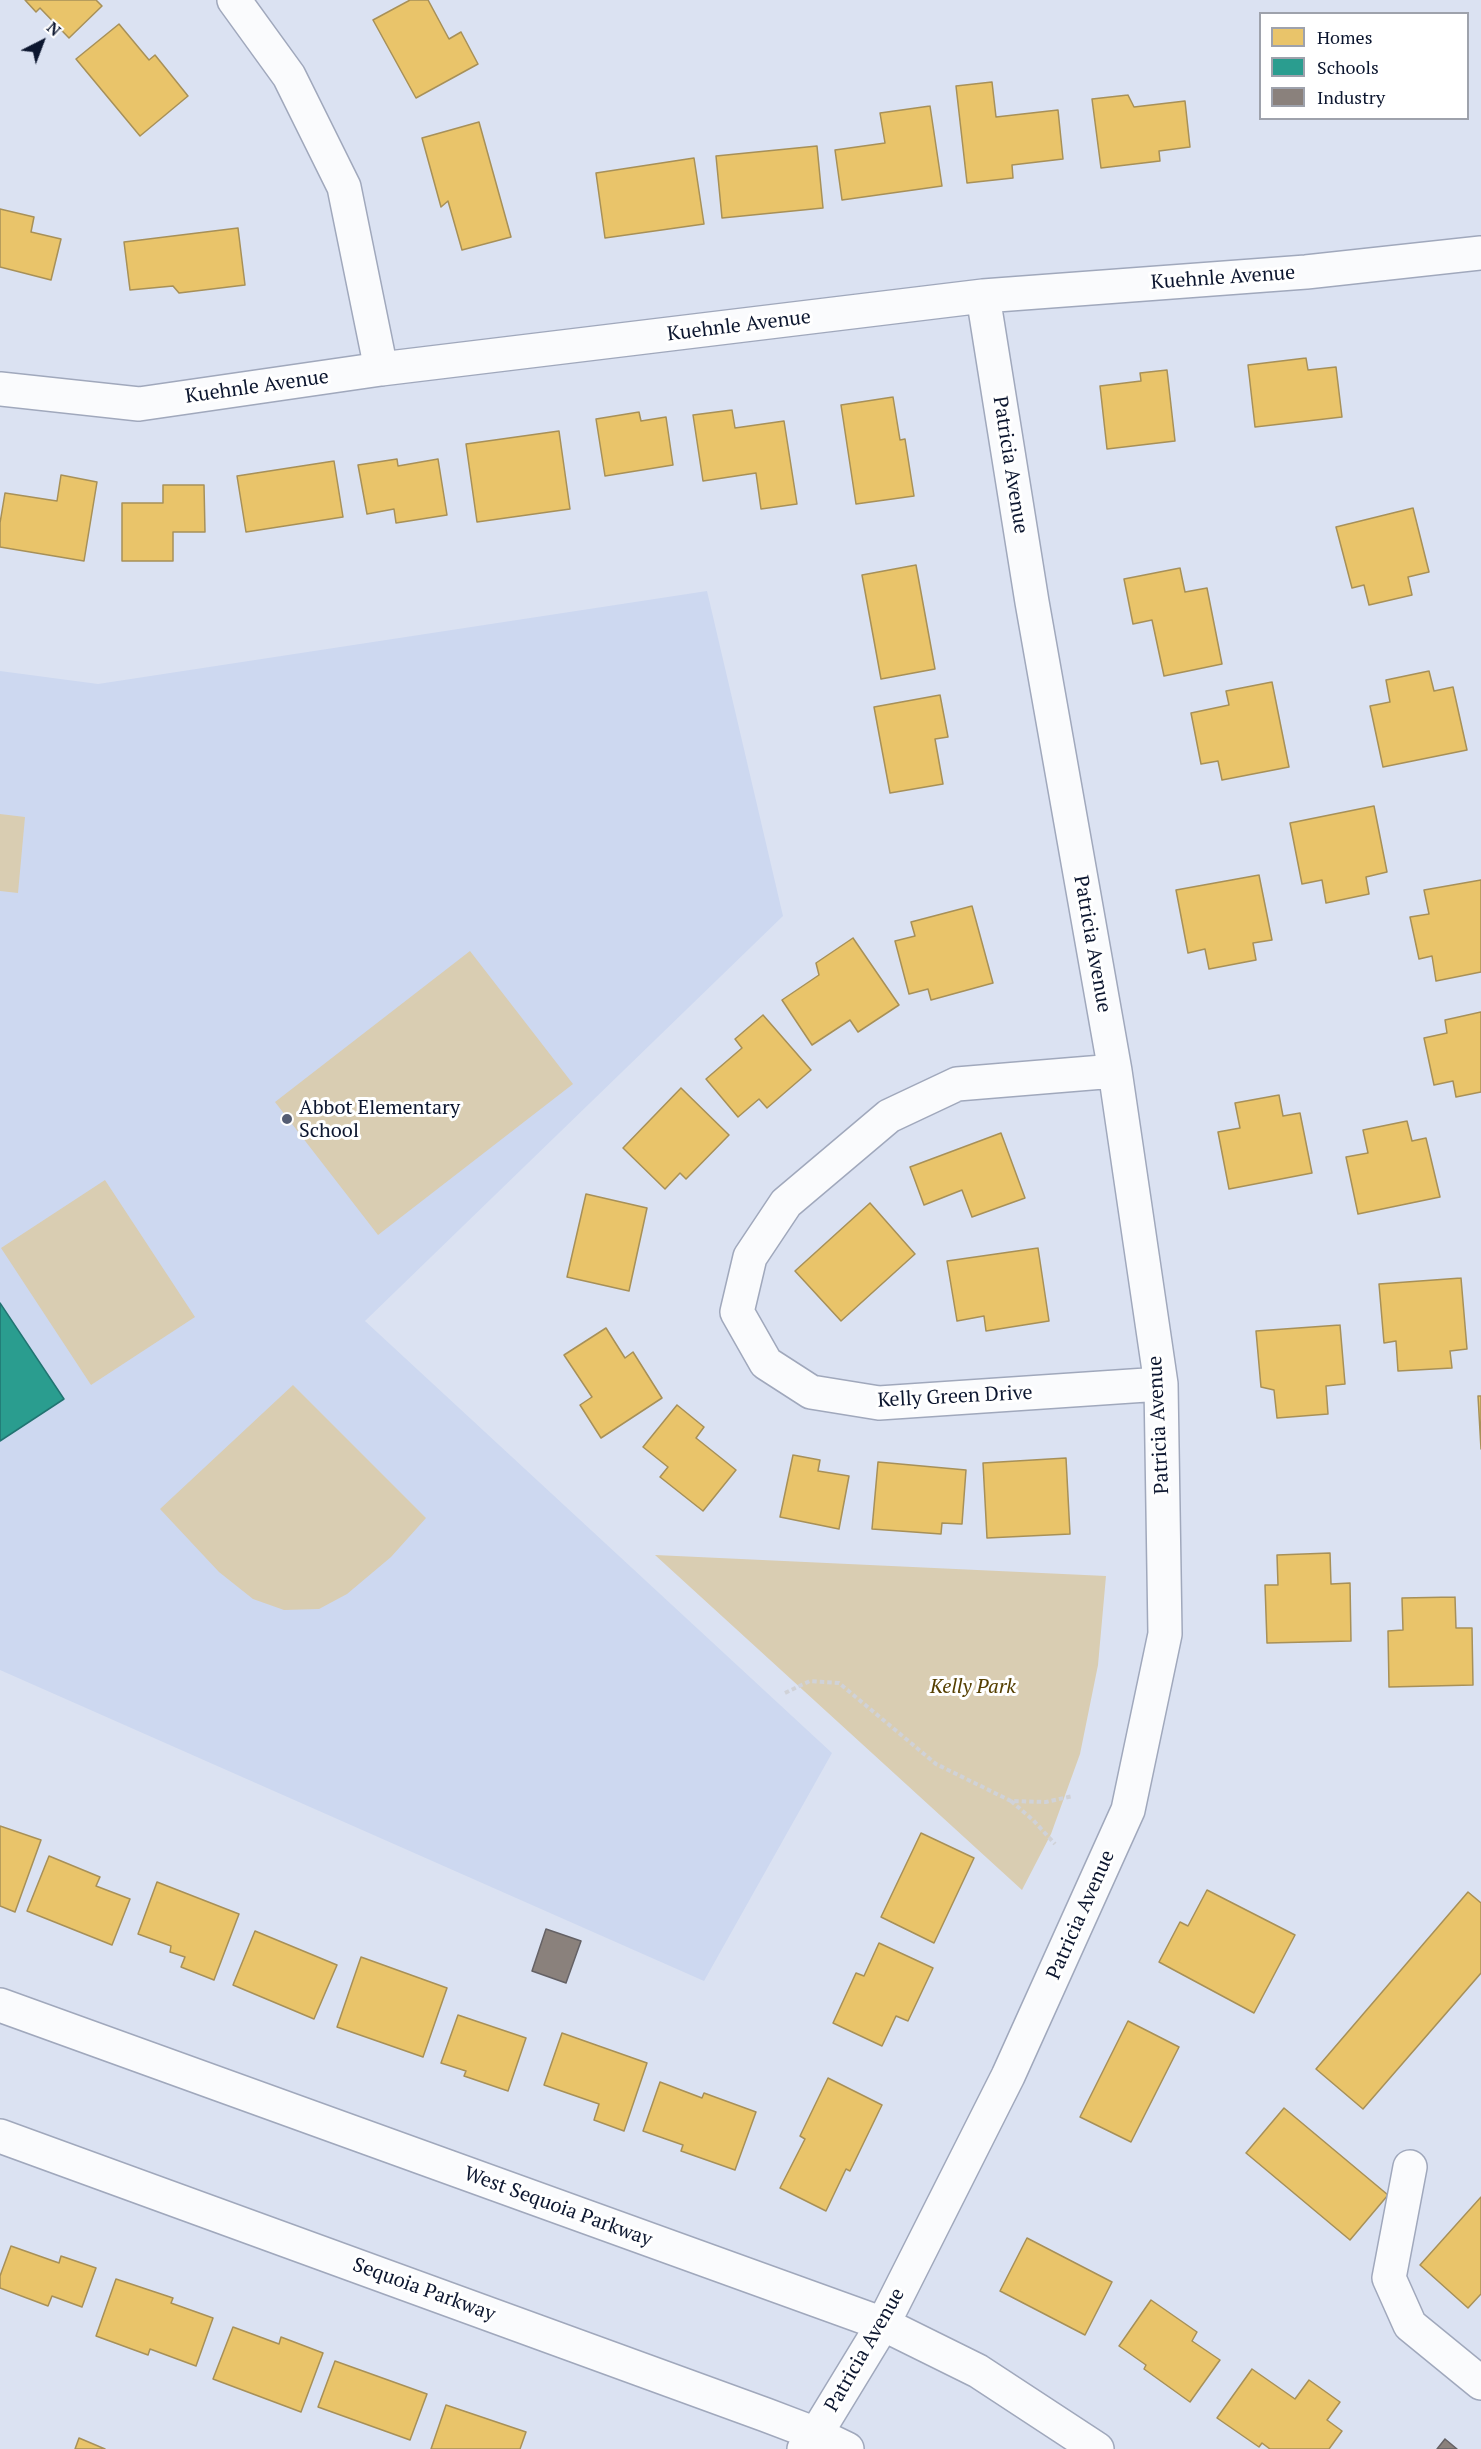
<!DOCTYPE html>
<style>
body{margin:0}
#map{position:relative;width:1481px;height:2449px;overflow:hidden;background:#dbe2f2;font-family:"PT Serif",serif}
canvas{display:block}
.legend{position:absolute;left:1259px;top:12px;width:210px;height:108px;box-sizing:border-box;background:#fff;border:2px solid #9ea2ac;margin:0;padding:8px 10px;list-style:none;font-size:18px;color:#0c162f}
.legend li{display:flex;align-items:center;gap:12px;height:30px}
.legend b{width:30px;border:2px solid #9ea2ac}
.north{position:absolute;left:12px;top:12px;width:60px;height:60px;-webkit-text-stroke:4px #fff;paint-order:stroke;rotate:42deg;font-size:16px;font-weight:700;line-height:24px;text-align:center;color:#0c162f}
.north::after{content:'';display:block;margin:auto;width:21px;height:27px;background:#0c162f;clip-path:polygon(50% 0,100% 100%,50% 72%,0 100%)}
</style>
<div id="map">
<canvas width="1481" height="2449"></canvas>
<ul class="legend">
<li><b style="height:16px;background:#e9c46a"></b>Homes</li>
<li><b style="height:16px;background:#2a9d8f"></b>Schools</li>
<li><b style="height:16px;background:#8a817c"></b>Industry</li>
</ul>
<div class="north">N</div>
</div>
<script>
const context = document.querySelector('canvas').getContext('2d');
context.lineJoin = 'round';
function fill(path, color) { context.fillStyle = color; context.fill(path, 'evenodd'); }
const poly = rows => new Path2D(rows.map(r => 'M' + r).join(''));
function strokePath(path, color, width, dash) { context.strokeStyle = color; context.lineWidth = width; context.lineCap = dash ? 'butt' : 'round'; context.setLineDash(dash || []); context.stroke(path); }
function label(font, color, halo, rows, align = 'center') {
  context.font = font + ' "PT Serif",serif'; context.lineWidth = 6; context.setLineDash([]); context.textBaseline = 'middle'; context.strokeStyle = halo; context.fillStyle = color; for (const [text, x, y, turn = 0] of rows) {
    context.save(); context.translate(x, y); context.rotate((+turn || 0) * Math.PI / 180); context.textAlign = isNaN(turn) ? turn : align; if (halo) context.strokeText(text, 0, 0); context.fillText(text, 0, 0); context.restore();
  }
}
const built = poly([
 [707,591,783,916,365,1321,832,1753,704,1981,0,1670,0,671,98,684]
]);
const green = poly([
 [0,814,25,817,18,893,0,891],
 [470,951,573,1084,378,1235,275,1102],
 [105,1180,195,1317,91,1385,1,1248],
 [293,1385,426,1518,391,1557,347,1594,319,1609,284,1610,253,1599,219,1572,160,1509],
 [655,1555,1106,1576,1098,1665,1080,1754,1051,1834,1022,1890]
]);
const homes = poly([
 [25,0,96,0,102,6,69,38,40,8,36,12,25,0],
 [410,0,428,0,449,39,461,32,478,64,416,98,373,20,410,0],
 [119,24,149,60,155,55,188,96,140,136,76,59,119,24],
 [992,82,996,117,1058,110,1063,159,1012,165,1013,178,967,183,956,86,992,82],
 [1128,95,1134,107,1185,101,1190,147,1159,151,1160,161,1101,168,1092,99,1128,95],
 [930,106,942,186,842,200,835,150,885,143,880,113,930,106],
 [479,122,511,237,462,250,448,201,441,207,422,138,479,122],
 [817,146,823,208,722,218,716,156,817,146],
 [694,158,704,224,605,238,596,173,694,158],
 [0,209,34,217,31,232,61,239,51,280,0,267,0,209],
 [238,228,245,285,179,293,173,286,130,290,124,242,238,228],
 [1306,358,1308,370,1336,367,1342,417,1255,427,1248,365,1306,358],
 [1167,370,1175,441,1107,449,1100,386,1141,381,1140,373,1167,370],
 [893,397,900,440,905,439,914,496,856,504,841,405,893,397],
 [732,410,735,428,784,421,797,504,761,509,756,473,703,481,693,415,732,410],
 [639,412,641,421,666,417,673,465,605,476,596,419,639,412],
 [559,431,570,509,477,522,466,444,559,431],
 [397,459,398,466,438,459,447,515,396,523,394,509,367,514,358,465,397,459],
 [334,461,343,517,246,532,237,476,334,461],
 [61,475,97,482,84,561,0,547,0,523,5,493,57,501,61,475],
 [163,485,204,485,205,532,173,532,173,561,122,561,122,503,163,503,163,485],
 [1413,508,1429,572,1408,577,1412,595,1369,605,1364,585,1352,588,1336,527,1413,508],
 [916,565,935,669,881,679,862,575,916,565],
 [1180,568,1185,592,1207,588,1222,664,1164,676,1152,620,1133,624,1124,579,1180,568],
 [1429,671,1434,691,1453,687,1467,750,1383,767,1370,706,1390,702,1386,680,1429,671],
 [1272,682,1289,767,1222,780,1218,761,1201,764,1191,713,1229,705,1226,691,1272,682],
 [940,695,948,737,935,739,943,784,890,793,874,707,940,695],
 [1374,806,1387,872,1366,877,1369,894,1326,903,1322,880,1302,884,1290,823,1374,806],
 [1259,875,1272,940,1253,943,1256,960,1209,969,1205,949,1188,953,1176,890,1259,875],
 [1481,880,1481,972,1436,981,1432,956,1419,959,1410,917,1429,914,1424,890,1481,880],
 [972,906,993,983,931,1000,928,989,909,994,895,941,915,936,911,922,972,906],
 [853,938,899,1005,858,1032,850,1020,812,1045,782,1000,819,975,816,963,853,938],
 [1481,1012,1481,1092,1456,1097,1453,1081,1434,1085,1424,1038,1447,1033,1445,1020,1481,1012],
 [763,1015,811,1070,767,1108,759,1099,738,1117,706,1079,742,1048,735,1039,763,1015],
 [681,1088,729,1135,686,1179,680,1173,665,1189,623,1148,681,1088],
 [1279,1095,1283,1116,1300,1113,1312,1173,1229,1189,1218,1132,1240,1128,1235,1103,1279,1095],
 [1407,1121,1412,1141,1426,1138,1440,1197,1358,1214,1346,1157,1368,1153,1363,1130,1407,1121],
 [1001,1133,1025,1198,972,1217,962,1190,924,1205,910,1167,1001,1133],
 [586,1194,647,1208,629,1291,567,1277,586,1194],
 [870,1203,915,1254,841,1321,795,1271,870,1203],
 [1038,1248,1049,1321,986,1331,984,1316,957,1321,947,1261,1038,1248],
 [1461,1278,1467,1349,1450,1351,1452,1368,1398,1371,1396,1341,1384,1343,1379,1284,1461,1278],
 [1340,1325,1345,1384,1326,1386,1328,1414,1277,1418,1274,1390,1261,1387,1256,1331,1340,1325],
 [606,1328,625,1358,633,1352,662,1398,601,1438,580,1405,592,1397,564,1355,606,1328],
 [1478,1396,1481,1396,1481,1449,1478,1396],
 [677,1405,704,1427,696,1438,736,1470,703,1511,660,1477,668,1467,643,1447,677,1405],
 [793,1455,820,1460,818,1471,849,1476,839,1529,780,1517,793,1455],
 [1066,1458,1070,1534,987,1538,983,1463,1066,1458],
 [878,1462,966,1470,962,1524,942,1523,941,1534,872,1529,878,1462],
 [1330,1553,1331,1584,1350,1583,1351,1641,1267,1643,1265,1585,1278,1585,1277,1555,1330,1553],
 [1455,1597,1456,1628,1472,1628,1473,1685,1389,1687,1388,1631,1403,1630,1402,1598,1455,1597],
 [0,1826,41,1840,15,1912,0,1906,0,1826],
 [921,1833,974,1858,934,1943,881,1917,921,1833],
 [49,1856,100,1877,96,1886,130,1899,112,1945,27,1911,49,1856],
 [157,1882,239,1914,214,1980,181,1967,185,1957,170,1952,171,1946,138,1934,157,1882],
 [1207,1890,1295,1935,1254,2013,1159,1962,1180,1922,1188,1926,1207,1890],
 [1468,1892,1481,1903,1481,1973,1363,2109,1316,2069,1468,1892],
 [255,1931,337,1965,314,2019,233,1985,255,1931],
 [879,1943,933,1968,908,2021,896,2016,882,2046,833,2023,856,1973,864,1976,879,1943],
 [361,1957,447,1988,423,2057,337,2027,361,1957],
 [458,2015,526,2038,508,2091,464,2076,466,2071,441,2063,458,2015],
 [1128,2021,1179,2047,1131,2142,1080,2117,1128,2021],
 [562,2033,647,2063,624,2131,594,2120,599,2104,544,2085,562,2033],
 [828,2078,882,2105,850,2171,846,2169,826,2211,780,2188,805,2139,800,2136,828,2078],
 [660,2082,702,2098,704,2093,756,2112,735,2170,681,2151,683,2145,643,2131,660,2082],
 [1284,2108,1388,2195,1350,2240,1246,2153,1284,2108],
 [1481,2197,1481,2294,1468,2308,1420,2265,1481,2197],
 [1027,2238,1112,2282,1085,2335,1000,2291,1027,2238],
 [11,2246,59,2263,61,2256,96,2268,82,2307,52,2296,48,2306,0,2288,0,2276,11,2246],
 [116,2279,173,2298,171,2303,213,2318,196,2366,150,2349,148,2355,96,2336,116,2279],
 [1151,2300,1197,2332,1192,2341,1220,2360,1190,2402,1144,2369,1146,2365,1119,2346,1151,2300],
 [233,2327,279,2344,281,2337,323,2353,301,2412,213,2379,233,2327],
 [335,2361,427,2394,410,2440,318,2407,335,2361],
 [1252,2369,1295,2399,1309,2380,1340,2402,1327,2420,1342,2431,1329,2449,1270,2449,1262,2443,1259,2447,1217,2418,1252,2369],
 [446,2405,526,2432,520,2449,431,2449,446,2405],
 [79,2438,105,2449,75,2449,79,2438]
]);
const schools = poly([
 [0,1303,64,1399,0,1441,0,1303]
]);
const industry = poly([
 [546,1929,581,1941,566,1983,532,1971,546,1929],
 [1445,2439,1457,2449,1437,2449,1445,2439]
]);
const path = poly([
 [785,1693,810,1681,839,1683,936,1764,1011,1801,1046,1802,1073,1796],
 [1011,1801,1033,1820,1055,1844]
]);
const minor = poly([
 [234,0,289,76,344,187,381,369],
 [0,389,139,404,381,369,983,296,1306,272,1481,253],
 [1115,1071,957,1084,889,1116,786,1203,750,1257,737,1312,766,1363,811,1392,879,1403,1161,1384],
 [0,2005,883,2324,978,2371,1097,2449],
 [0,2136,766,2415,816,2434,847,2449],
 [1410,2167,1389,2278,1410,2325,1481,2383],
 [804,2449,816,2434,883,2324,1008,2076,1128,1810,1165,1634,1161,1384,1115,1071,1032,602,983,296]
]);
const markers = [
 [287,1119,6,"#545d73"]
];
const streetNames = [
 ["Kuehnle Avenue",1223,278,-4],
 ["Kuehnle Avenue",739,326,-7],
 ["Kuehnle Avenue",257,387,-8],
 ["Patricia Avenue",1010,465,81],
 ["Patricia Avenue",1092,944,80],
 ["Kelly Green Drive",955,1397,-3],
 ["Patricia Avenue",1159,1425,-93],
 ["Patricia Avenue",1081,1915,-66],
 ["West Sequoia Parkway",558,2207,20],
 ["Sequoia Parkway",424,2290,20],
 ["Patricia Avenue",865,2350,-60]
];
const poiNames = [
 ["Abbot Elementary",299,1108],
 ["School",299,1131]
];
const parkNames = [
 ["Kelly Park",973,1687]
];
fill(built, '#cdd8f0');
fill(green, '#d9cdb2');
fill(homes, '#e9c46a');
strokePath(homes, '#a79058', 1.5);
fill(schools, '#2a9d8f');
strokePath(schools, '#217472', 1.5);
fill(industry, '#8a817c');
strokePath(industry, '#646165', 1.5);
strokePath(minor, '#a0a8bc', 36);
strokePath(path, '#d0d2d8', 4, [4.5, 3]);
strokePath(minor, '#fafbfd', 33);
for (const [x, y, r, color] of markers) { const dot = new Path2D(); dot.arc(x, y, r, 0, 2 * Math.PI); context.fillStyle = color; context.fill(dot); strokePath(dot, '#fff', 2); }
label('20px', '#0c162f', '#fff', streetNames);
label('20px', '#0c162f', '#fff', poiNames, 'left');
label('italic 20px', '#564002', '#fff', parkNames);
</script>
